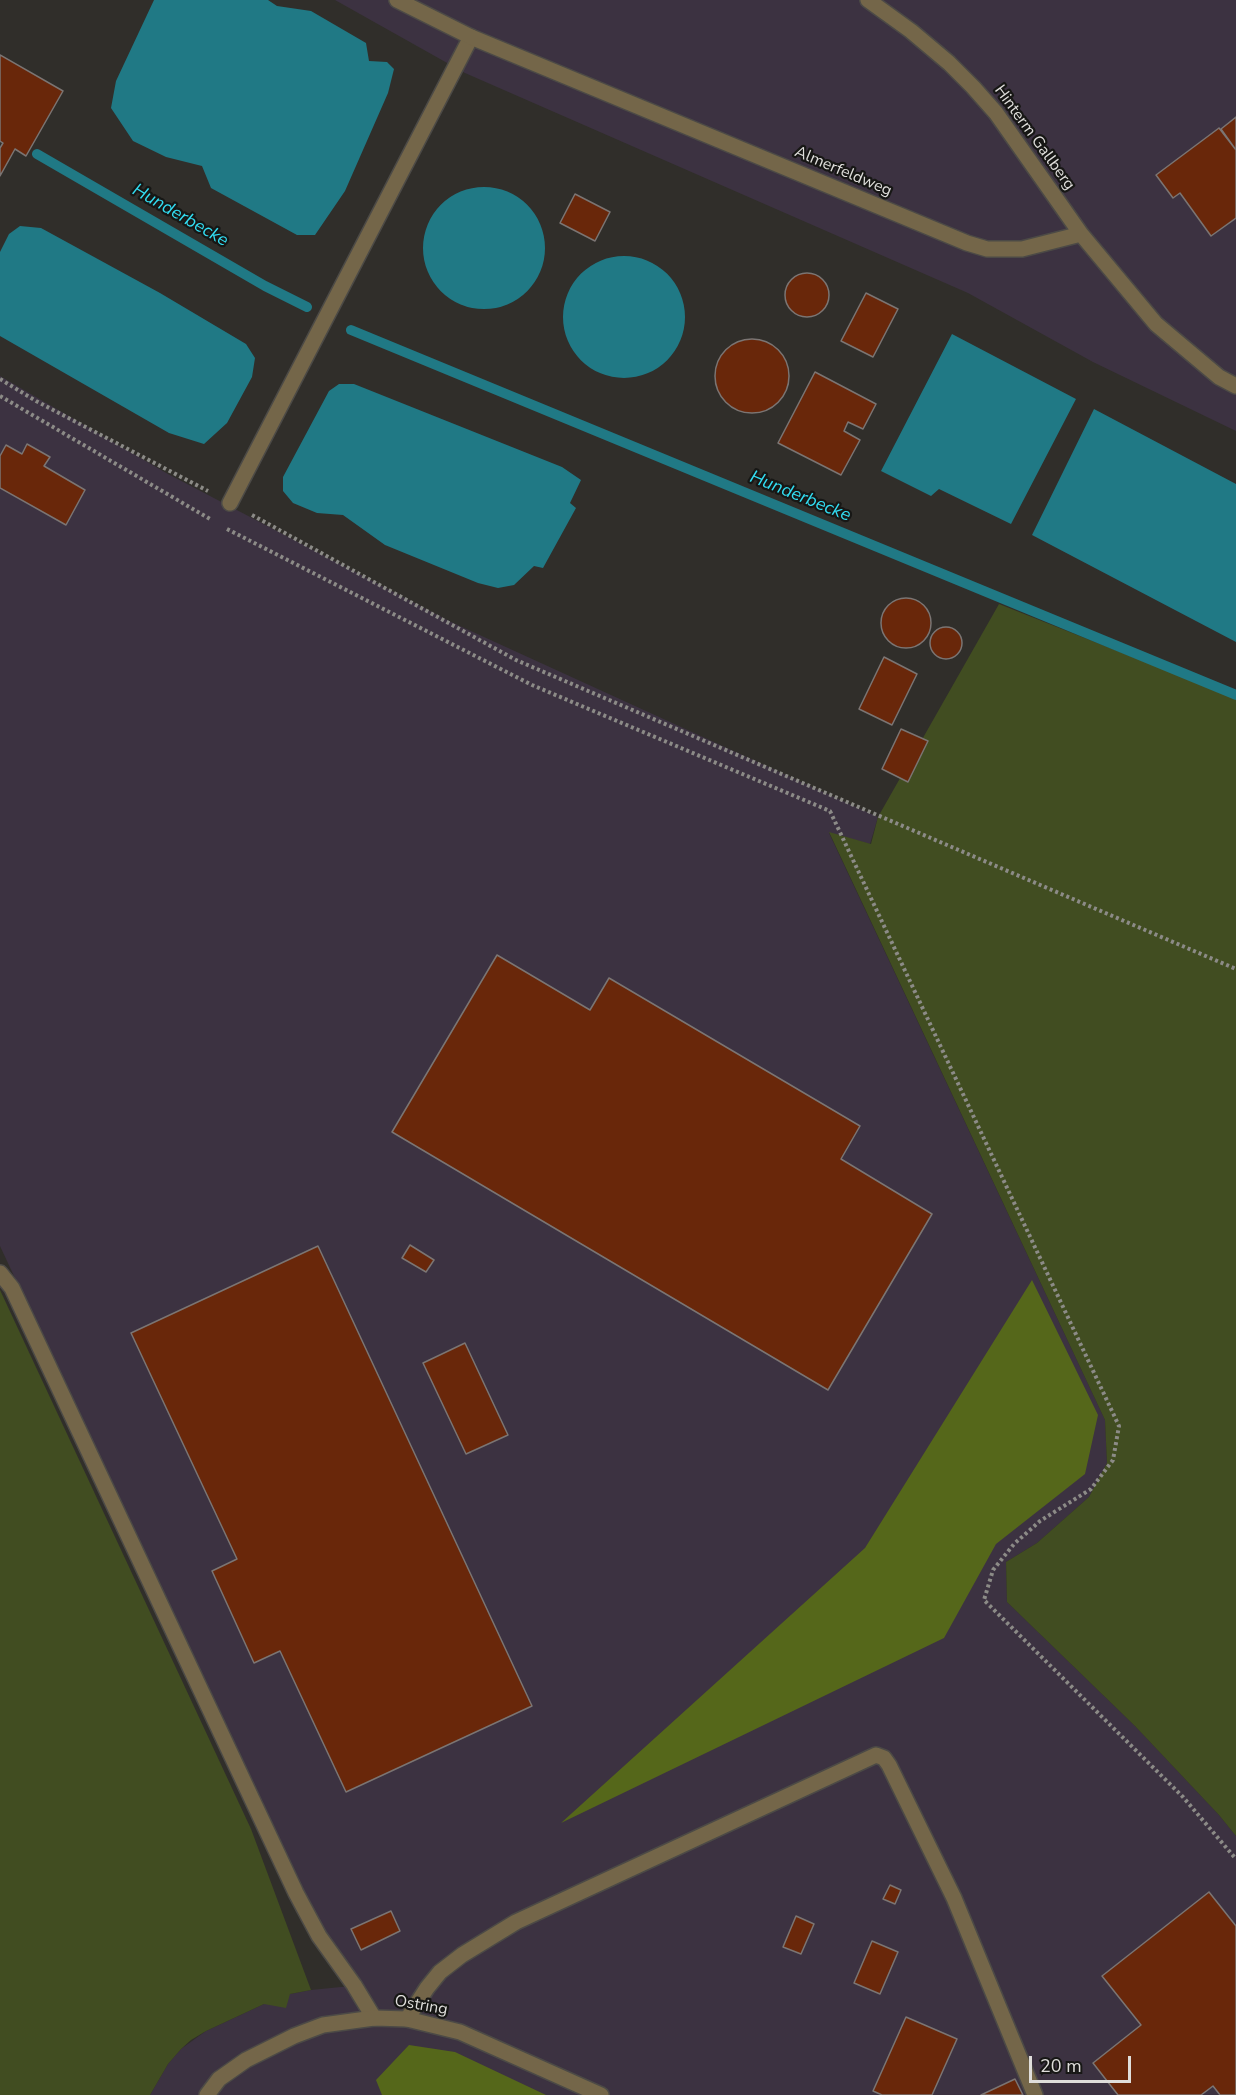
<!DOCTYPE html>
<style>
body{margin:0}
#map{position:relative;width:1236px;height:2095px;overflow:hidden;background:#302e2a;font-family:"Nunito Sans",sans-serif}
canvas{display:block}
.scale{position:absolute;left:1029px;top:2056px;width:102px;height:27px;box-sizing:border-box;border:3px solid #dfdedb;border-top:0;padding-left:8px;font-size:18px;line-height:21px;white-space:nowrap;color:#dfdedb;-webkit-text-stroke:4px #171715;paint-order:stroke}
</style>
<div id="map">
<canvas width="1236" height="2095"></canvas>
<div class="scale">20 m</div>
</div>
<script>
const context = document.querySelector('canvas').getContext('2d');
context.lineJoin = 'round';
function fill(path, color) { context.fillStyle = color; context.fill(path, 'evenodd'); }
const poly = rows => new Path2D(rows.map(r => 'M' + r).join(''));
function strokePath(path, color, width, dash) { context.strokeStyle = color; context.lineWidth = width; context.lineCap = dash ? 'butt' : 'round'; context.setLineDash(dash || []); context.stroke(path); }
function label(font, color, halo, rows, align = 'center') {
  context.font = font + ' "Nunito Sans",sans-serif'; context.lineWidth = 4.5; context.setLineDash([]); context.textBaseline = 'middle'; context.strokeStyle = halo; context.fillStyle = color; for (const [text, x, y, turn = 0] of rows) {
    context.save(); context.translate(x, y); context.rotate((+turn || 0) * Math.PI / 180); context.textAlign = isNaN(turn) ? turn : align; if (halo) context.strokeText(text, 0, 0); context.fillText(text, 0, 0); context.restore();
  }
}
const commercial = poly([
 [335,0,1236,0,1236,431,1093,362,968,293,465,73],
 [0,376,168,474,449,621,878,817,870,844,829,833,1105,1420,1107,1463,1089,1497,1037,1543,1006,1562,1007,1602,1135,1726,1219,1815,1236,1836,1236,2095,150,2095,168,2064,181,2049,206,2031,264,2004,290,1994,311,1990,361,1985,328,1949,0,1246]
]);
const green = poly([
 [999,604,1236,698,1236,1836,1219,1815,1135,1726,1007,1602,1006,1562,1037,1543,1089,1497,1107,1463,1105,1420,829,832,871,844,878,817],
 [0,1290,251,1829,311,1990,290,1994,286,2008,264,2004,206,2031,191,2040,181,2049,168,2064,150,2095,0,2095]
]);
const forest = poly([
 [1032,1280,1098,1415,1085,1474,996,1544,944,1638,561,1823,865,1548],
 [409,2045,455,2052,546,2095,382,2095,376,2080]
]);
const water = poly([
 [154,0,268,0,277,6,311,11,366,43,369,61,387,62,394,69,388,93,345,191,315,235,297,235,211,188,202,166,166,157,133,141,111,108,116,81],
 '423 248a61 61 0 1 1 122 0a61 61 0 1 1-122 0Z',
 [20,226,41,228,160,293,246,344,255,358,252,377,227,423,204,444,169,433,0,336,0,252,9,234],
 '563 317a61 61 0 1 1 122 0a61 61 0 1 1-122 0Z',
 [952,334,1076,399,1011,524,939,489,931,496,881,471],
 [339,384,354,384,562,467,581,480,570,503,576,508,543,568,534,566,514,585,498,588,478,583,385,545,343,515,317,513,293,503,283,491,283,477,329,391],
 [1094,409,1236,484,1236,642,1032,535]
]);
const stream = poly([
 [37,154,265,286,307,307],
 [351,330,1236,695]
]);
const building = poly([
 [0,55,63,91,26,156,15,149,0,176,0,148,3,143,0,141,0,55],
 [1236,117,1236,150,1221,129,1236,117],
 [1219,128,1236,150,1236,218,1211,236,1180,193,1173,198,1156,175,1219,128],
 [575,194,610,212,595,241,560,223,575,194],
 '785 295a22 22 0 1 1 44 0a22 22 0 1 1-44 0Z',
 [866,293,898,309,873,357,841,341,866,293],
 '715 376a37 37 0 1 1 74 0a37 37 0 1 1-74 0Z',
 [815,372,876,404,863,429,848,422,844,431,860,440,841,475,778,443,815,372],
 [27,444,50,457,44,466,85,490,66,525,0,488,0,456,6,445,22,454,27,444],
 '881 623a25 25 0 1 1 50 0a25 25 0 1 1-50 0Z',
 '930 643a16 16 0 1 1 32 0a16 16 0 1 1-32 0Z',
 [884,657,917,674,892,725,859,709,884,657],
 [901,729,928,741,908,782,882,769,901,729],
 [497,955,590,1010,609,978,860,1126,841,1159,932,1214,828,1390,392,1132,497,955],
 [410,1245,434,1260,426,1272,402,1258,410,1245],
 [318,1246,532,1706,346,1792,280,1651,254,1663,212,1571,237,1559,131,1333,318,1246],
 [465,1343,508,1435,466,1454,423,1363,465,1343],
 [890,1885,901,1890,895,1904,883,1899,890,1885],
 [1209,1892,1236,1926,1236,2095,1220,2095,1213,2086,1201,2095,1118,2095,1093,2063,1141,2025,1102,1976,1209,1892],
 [391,1911,400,1931,361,1950,351,1929,391,1911],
 [796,1916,814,1924,801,1954,783,1947,796,1916],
 [872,1941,898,1952,880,1994,854,1983,872,1941],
 [906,2017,957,2039,932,2095,882,2095,873,2091,906,2017],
 [1015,2079,1023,2095,981,2095,1015,2079]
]);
const path = poly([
 [0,379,36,401,208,491],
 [0,396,210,519],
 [252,515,516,660,1236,969],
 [227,529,532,685,830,811,1119,1426,1113,1460,1091,1489,1040,1521,1014,1544,993,1570,984,1600,1183,1797,1236,1859]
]);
const lane = poly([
 [230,503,471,37],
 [0,1273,12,1288,296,1893,319,1936,354,1985,374,2018],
 [407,2019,427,1988,440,1972,462,1955,516,1922,876,1755,884,1758,889,1765,954,1898,1035,2095]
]);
const street = poly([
 [397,0,471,37,967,243,987,249,1022,249,1081,234],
 [868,0,911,31,949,63,973,87,996,113,1081,234,1156,324,1219,377,1236,386],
 [207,2095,219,2079,246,2060,294,2036,323,2025,374,2018,407,2019,460,2032,601,2095]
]);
const streetNames = [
 ["Hinterm Gallberg",1034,138,54],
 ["Almerfeldweg",843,172,23],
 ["Ostring",421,2006,10]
];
const waterNames = [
 ["Hunderbecke",180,216,30],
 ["Hunderbecke",800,497,22]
];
fill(commercial, '#3c3241');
fill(green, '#414d21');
fill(forest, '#55671a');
fill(water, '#207985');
strokePath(stream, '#207985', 10);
fill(building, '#69270a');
strokePath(building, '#7b7573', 1.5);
strokePath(lane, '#4c4a46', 18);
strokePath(street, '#4c4a46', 18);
strokePath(path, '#8c8b87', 4, [3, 3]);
strokePath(lane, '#746649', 15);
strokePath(street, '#746649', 15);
label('16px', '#dfdedb', '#171715', streetNames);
label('italic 18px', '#32ddf2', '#171715', waterNames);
</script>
